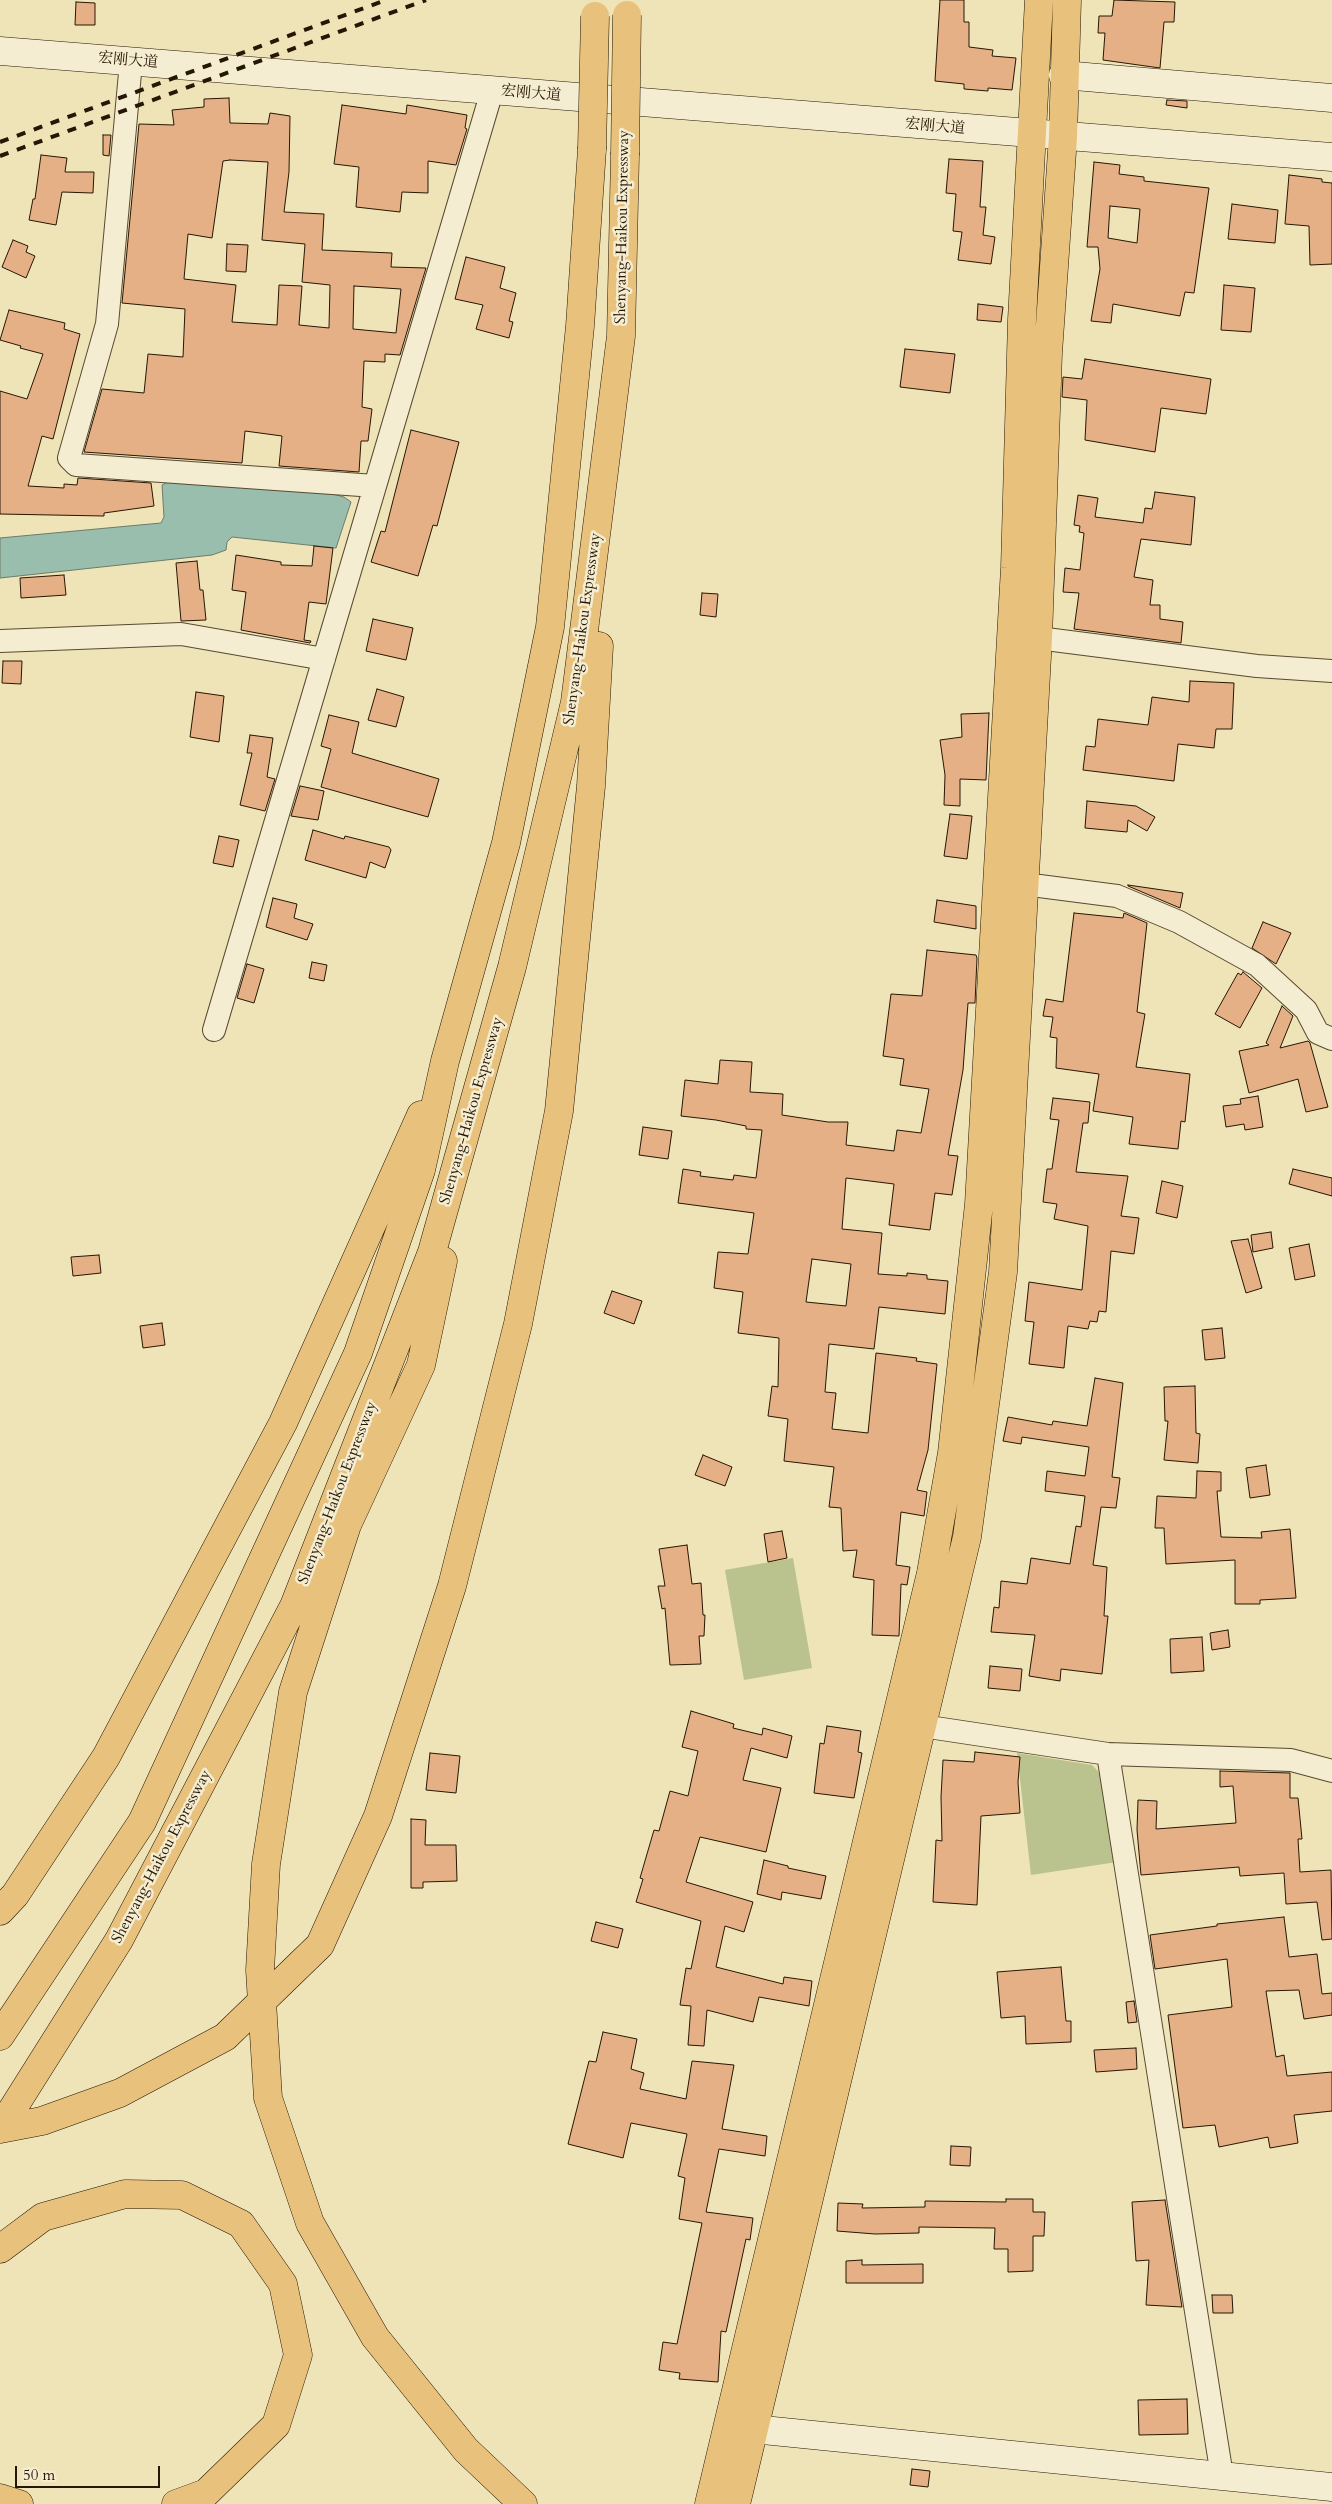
<!DOCTYPE html>
<meta charset="utf-8">
<style>
body{margin:0}
#map{position:relative;width:1332px;height:2504px;overflow:hidden;background:#efe3b8;font-family:Cardo,serif}
canvas{display:block}
.scale{position:absolute;left:15px;top:2466px;width:145px;height:22px;box-sizing:border-box;border:2px solid #261603;border-top:0;padding-left:6px;font-size:15px;line-height:18px;white-space:nowrap;color:#261603;-webkit-text-stroke:4px #f5edd1;paint-order:stroke}
</style>
<div id="map">
<canvas width="1332" height="2504"></canvas>
<div class="scale">50 m</div>
</div>
<script>
const context = document.querySelector('canvas').getContext('2d');
context.lineJoin = 'round';
function fill(path, color) { context.fillStyle = color; context.fill(path, 'evenodd'); }
const poly = rows => new Path2D(rows.map(r => 'M' + r).join(''));
function strokePath(path, color, width, dash) { context.strokeStyle = color; context.lineWidth = width; context.lineCap = dash ? 'butt' : 'round'; context.setLineDash(dash || []); context.stroke(path); }
function label(font, color, halo, rows, align = 'center') {
  context.font = font + ' Cardo,"Noto Serif SC",serif'; context.lineWidth = 5; context.setLineDash([]); context.textBaseline = 'middle'; context.strokeStyle = halo; context.fillStyle = color; for (const [text, x, y, turn = 0] of rows) {
    context.save(); context.translate(x, y); context.rotate((+turn || 0) * Math.PI / 180); context.textAlign = isNaN(turn) ? turn : align; if (halo) context.strokeText(text, 0, 0); context.fillText(text, 0, 0); context.restore();
  }
}
const green = poly([
 [793,1558,812,1668,744,1680,725,1570],
 [1017,1753,1092,1765,1105,1778,1117,1862,1031,1875]
]);
const water = poly([
 [168,482,317,490,344,497,351,502,336,548,232,537,227,542,226,550,212,555,0,578,0,538,161,523,164,517,162,485,168,482]
]);
const building = poly([
 [940,0,964,0,964,22,969,22,969,47,993,50,992,56,1016,58,1012,90,988,88,988,91,964,89,964,84,935,81,940,0],
 [1114,0,1175,2,1174,22,1164,22,1160,68,1103,60,1105,33,1098,33,1099,16,1112,16,1114,0],
 [76,2,95,3,95,25,75,25,76,2],
 [229,98,230,123,268,124,270,113,290,116,289,172,284,212,324,214,322,250,392,253,391,267,426,268,400,355,385,354,385,362,364,361,362,407,372,409,368,441,361,441,359,472,279,466,282,436,245,431,242,463,84,452,102,389,144,393,148,354,183,357,185,309,122,303,139,124,174,125,172,110,204,107,204,99,229,98],
 [230,160,268,162,262,240,305,244,302,282,330,285,329,328,299,325,302,286,279,285,277,325,232,322,236,285,184,279,188,234,212,238,223,161,230,160],
 [354,286,401,289,396,333,353,329,354,286],
 [1167,100,1187,101,1187,108,1166,105,1167,100],
 [342,105,406,114,407,105,467,115,465,128,467,129,456,165,428,161,428,193,402,192,400,212,356,207,359,167,334,164,342,105],
 [103,135,111,135,109,156,103,155,103,135],
 [41,155,67,158,65,172,94,172,93,193,62,192,56,225,29,220,33,199,35,199,41,155],
 [949,159,983,161,980,207,986,207,983,235,995,237,991,264,958,260,962,232,953,231,956,194,946,193,949,159],
 [1094,162,1120,165,1119,174,1144,177,1144,181,1209,188,1194,293,1185,292,1180,316,1113,304,1111,323,1091,321,1100,269,1098,247,1087,247,1094,162],
 [1110,206,1140,209,1137,243,1108,238,1110,206],
 [1289,175,1322,179,1322,182,1332,183,1332,264,1310,265,1309,226,1285,224,1289,175],
 [1232,204,1278,210,1275,243,1228,239,1232,204],
 [13,240,28,246,26,252,35,256,26,278,2,267,13,240],
 [227,244,248,245,246,272,226,271,227,244],
 [466,257,505,267,500,288,516,293,509,321,513,322,509,338,476,329,483,305,455,299,466,257],
 [1224,285,1255,288,1251,332,1221,330,1224,285],
 [978,304,1003,307,1001,322,977,320,978,304],
 [9,310,65,323,64,329,80,334,53,439,42,436,28,486,64,488,64,484,77,485,78,478,151,483,154,506,104,513,104,516,0,514,0,391,27,399,43,354,20,348,21,346,0,340,9,310],
 [905,349,955,354,950,393,900,387,905,349],
 [1085,359,1211,379,1206,414,1161,408,1155,452,1085,440,1087,400,1062,397,1063,377,1082,379,1085,359],
 [411,430,459,442,437,526,433,525,418,576,371,562,381,531,385,532,411,430],
 [1155,492,1195,497,1191,545,1141,539,1134,577,1153,580,1150,605,1160,605,1160,619,1183,622,1181,643,1074,629,1079,593,1063,592,1065,568,1080,570,1084,533,1079,532,1080,526,1074,525,1078,495,1098,498,1095,517,1143,523,1145,508,1152,509,1155,492],
 [314,546,333,548,326,604,309,602,304,640,311,641,310,643,241,630,246,592,232,590,236,555,281,562,281,565,312,566,314,546],
 [197,561,200,590,203,590,206,620,181,621,176,563,197,561],
 [64,575,66,595,21,598,20,578,64,575],
 [702,593,718,594,716,617,700,615,702,593],
 [373,619,413,628,406,660,366,651,373,619],
 [3,661,22,661,21,684,2,683,3,661],
 [1190,681,1234,683,1232,729,1216,729,1214,748,1178,744,1174,781,1083,770,1086,746,1095,747,1098,719,1148,725,1152,697,1189,702,1190,681],
 [377,689,404,697,396,727,368,720,377,689],
 [196,692,224,696,219,742,190,737,196,692],
 [989,713,986,780,960,779,960,806,944,805,945,775,940,740,962,737,961,714,989,713],
 [329,715,359,722,352,753,439,779,428,817,321,787,331,749,321,746,329,715],
 [250,735,273,738,267,777,275,779,265,811,240,805,252,753,247,753,250,735],
 [300,786,324,791,318,820,291,816,300,786],
 [1087,801,1136,806,1155,817,1147,831,1128,820,1127,832,1085,828,1087,801],
 [950,814,972,816,967,859,944,856,950,814],
 [313,830,344,839,345,836,389,847,391,850,385,868,370,862,366,878,305,860,313,830],
 [219,836,239,840,233,867,213,863,219,836],
 [1128,885,1183,893,1180,908,1128,886,1128,885],
 [273,898,297,904,294,918,313,924,307,940,266,927,273,898],
 [937,900,976,906,976,929,934,922,937,900],
 [1074,913,1123,918,1124,913,1147,923,1137,1012,1145,1014,1136,1067,1190,1074,1185,1122,1181,1121,1178,1149,1129,1144,1133,1117,1093,1111,1099,1074,1056,1068,1057,1038,1050,1037,1053,1017,1043,1016,1046,999,1063,1002,1074,913],
 [1263,922,1291,933,1276,964,1252,948,1263,922],
 [927,950,976,955,977,958,975,1003,968,1003,963,1070,948,1155,958,1156,952,1195,935,1193,930,1230,889,1225,894,1184,846,1178,842,1229,882,1233,878,1274,907,1276,907,1273,927,1275,927,1279,948,1281,945,1314,879,1307,874,1349,829,1344,825,1392,836,1393,832,1429,868,1433,876,1353,917,1358,916,1361,937,1364,928,1450,917,1490,927,1492,924,1516,901,1512,896,1565,910,1567,907,1585,901,1584,899,1636,872,1635,874,1580,853,1577,857,1550,843,1551,841,1508,829,1507,834,1467,784,1461,788,1419,768,1416,772,1386,778,1387,779,1338,738,1333,743,1292,714,1288,718,1252,748,1254,754,1213,678,1203,683,1169,701,1172,700,1176,733,1180,734,1175,756,1178,762,1130,746,1129,746,1126,716,1120,681,1116,685,1080,718,1084,720,1060,752,1062,750,1092,783,1094,782,1115,828,1122,848,1122,846,1145,894,1151,897,1130,921,1133,929,1089,900,1085,904,1059,883,1056,891,994,922,996,927,950],
 [812,1259,851,1264,846,1306,806,1302,812,1259],
 [312,962,327,965,324,981,309,978,312,962],
 [247,964,264,969,254,1003,237,998,247,964],
 [1243,972,1262,988,1240,1028,1215,1014,1238,973,1241,975,1243,972],
 [1282,1006,1293,1016,1280,1048,1308,1041,1310,1043,1328,1107,1306,1112,1298,1079,1249,1093,1239,1051,1269,1045,1266,1043,1282,1006],
 [1258,1096,1263,1127,1245,1130,1244,1124,1226,1127,1223,1106,1241,1104,1240,1099,1258,1096],
 [1053,1098,1090,1102,1088,1123,1083,1123,1076,1172,1128,1176,1121,1216,1139,1218,1134,1254,1111,1251,1106,1312,1099,1311,1097,1322,1090,1321,1088,1329,1068,1326,1064,1368,1029,1364,1034,1322,1025,1321,1029,1282,1082,1290,1088,1226,1054,1219,1057,1204,1043,1202,1047,1169,1052,1169,1059,1120,1050,1119,1053,1098],
 [643,1127,672,1131,668,1159,639,1155,643,1127],
 [1293,1169,1332,1178,1332,1196,1289,1184,1293,1169],
 [1162,1181,1183,1186,1177,1218,1156,1213,1162,1181],
 [1271,1232,1273,1248,1253,1252,1251,1235,1271,1232],
 [1248,1239,1262,1288,1246,1293,1231,1241,1248,1239],
 [1309,1244,1315,1276,1295,1280,1289,1248,1309,1244],
 [99,1255,101,1273,73,1276,71,1257,99,1255],
 [612,1291,642,1301,634,1324,604,1313,612,1291],
 [162,1323,165,1345,143,1348,140,1326,162,1323],
 [1222,1328,1225,1358,1205,1360,1202,1330,1222,1328],
 [1095,1378,1123,1383,1112,1477,1120,1478,1116,1508,1101,1507,1093,1565,1107,1567,1104,1616,1108,1616,1102,1674,1061,1669,1060,1681,1029,1676,1035,1635,991,1632,994,1607,999,1608,1001,1581,1027,1584,1031,1558,1070,1564,1076,1526,1081,1527,1085,1496,1045,1491,1047,1471,1085,1476,1089,1447,1022,1437,1021,1444,1003,1441,1008,1417,1052,1425,1053,1421,1087,1426,1095,1378],
 [1195,1386,1196,1433,1200,1434,1198,1463,1164,1460,1168,1421,1165,1421,1164,1387,1195,1386],
 [703,1455,732,1467,725,1486,695,1475,703,1455],
 [1266,1465,1270,1495,1250,1498,1246,1468,1266,1465],
 [1197,1471,1221,1472,1221,1491,1217,1491,1221,1537,1262,1538,1261,1532,1290,1529,1296,1598,1260,1600,1260,1604,1235,1604,1235,1560,1166,1564,1164,1528,1155,1528,1157,1496,1196,1498,1197,1471],
 [782,1531,787,1558,768,1562,764,1534,782,1531],
 [687,1545,692,1584,701,1583,703,1615,705,1615,704,1636,699,1636,701,1664,670,1665,665,1608,662,1609,658,1586,665,1586,659,1549,687,1545],
 [1228,1630,1230,1647,1212,1650,1210,1633,1228,1630],
 [1202,1637,1204,1671,1171,1673,1170,1639,1202,1637],
 [990,1666,1022,1669,1020,1691,988,1688,990,1666],
 [691,1711,734,1724,733,1728,762,1735,763,1728,792,1736,787,1758,751,1748,743,1780,781,1788,766,1852,700,1837,686,1882,753,1902,744,1932,725,1926,716,1967,783,1984,784,1977,812,1981,809,2006,759,1997,753,2022,707,2010,704,2046,688,2045,691,2006,680,2005,686,1968,691,1969,701,1921,636,1902,643,1879,640,1878,654,1830,659,1831,670,1791,688,1796,698,1751,682,1747,691,1711],
 [827,1726,861,1731,858,1752,862,1753,854,1798,814,1793,820,1743,824,1744,827,1726],
 [975,1752,1020,1757,1018,1782,1020,1813,981,1816,977,1905,933,1902,936,1840,942,1841,941,1797,943,1760,974,1762,975,1752],
 [430,1753,460,1756,456,1793,426,1790,430,1753],
 [1220,1771,1290,1773,1290,1798,1298,1798,1302,1839,1298,1839,1300,1872,1331,1870,1332,1939,1322,1940,1317,1902,1286,1904,1284,1873,1240,1876,1239,1867,1141,1875,1137,1830,1138,1800,1157,1801,1156,1829,1236,1823,1233,1786,1220,1787,1220,1771],
 [411,1819,426,1820,425,1845,456,1845,457,1881,423,1882,423,1888,411,1888,411,1819],
 [764,1860,788,1866,788,1868,826,1876,821,1899,782,1892,781,1900,757,1894,764,1860],
 [1284,1917,1289,1957,1317,1954,1322,1994,1332,1993,1332,2015,1304,2019,1299,1990,1266,1991,1276,2057,1284,2055,1287,2076,1332,2072,1332,2111,1294,2115,1298,2143,1270,2148,1268,2137,1219,2147,1215,2125,1183,2128,1168,2015,1232,2007,1227,1959,1155,1969,1150,1935,1217,1926,1217,1924,1284,1917],
 [596,1922,623,1929,618,1948,591,1941,596,1922],
 [1061,1967,1066,2021,1071,2021,1071,2042,1026,2044,1025,2016,1001,2018,997,1972,1061,1967],
 [1134,2001,1137,2022,1128,2023,1126,2002,1134,2001],
 [603,2032,637,2039,631,2069,644,2073,640,2089,686,2099,692,2061,734,2065,722,2129,767,2136,765,2156,719,2149,706,2212,753,2218,750,2240,746,2239,726,2332,721,2331,718,2382,679,2379,680,2373,659,2370,663,2342,677,2344,702,2223,679,2219,685,2178,678,2176,687,2134,631,2123,623,2158,568,2144,589,2061,596,2062,603,2032],
 [1136,2048,1137,2069,1096,2072,1094,2050,1136,2048],
 [951,2146,971,2147,970,2166,950,2165,951,2146],
 [1006,2199,1033,2199,1033,2212,1045,2212,1044,2236,1033,2236,1033,2271,1008,2272,1008,2249,994,2249,995,2228,919,2227,919,2233,875,2234,837,2231,838,2203,863,2204,862,2208,925,2207,925,2201,1006,2202,1006,2199],
 [1165,2200,1182,2307,1146,2305,1149,2260,1136,2261,1132,2202,1165,2200],
 [862,2260,862,2265,923,2264,923,2283,846,2283,846,2261,862,2260],
 [1212,2295,1232,2295,1233,2313,1213,2313,1212,2295],
 [1187,2399,1188,2434,1139,2435,1138,2400,1187,2399],
 [912,2469,930,2471,928,2487,910,2485,912,2469]
]);
const street = poly([
 [131,62,107,324,69,458,76,465,375,486],
 [1038,638,1257,666,1332,671],
 [0,641,181,634,324,659],
 [1024,884,1117,896,1179,922,1257,965,1306,1010,1318,1033,1332,1039],
 [214,1030,492,91],
 [922,1726,1108,1754,1291,1760,1332,1771],
 [1108,1754,1222,2476]
]);
const secondary = poly([
 [0,51,1332,157],
 [1063,75,1332,98],
 [753,2429,1332,2487]
]);
const primary = poly([
 [709,2504,931,1573,952,1453,979,1204,1015,568,1022,320,1039,0],
 [736,2504,967,1537,1003,1272,1038,638,1048,353,1063,137,1067,0]
]);
const highway = poly([
 [443,1261,421,1365,347,1525,293,1692,266,1864,260,1970,268,2098,310,2223,375,2337,466,2450,523,2504],
 [0,1911,15,1895,106,1757,283,1423,421,1115],
 [0,2036,142,1822,358,1353,421,1170,445,1061,506,843,550,627,580,326,592,149],
 [0,2129,119,1940,294,1606,432,1252,512,967,575,702,621,336,625,155],
 [0,2129,42,2121,120,2093,225,2037,320,1945,378,1816,452,1586,518,1324,559,1111,591,786,599,646],
 [0,2249,43,2217,125,2194,182,2195,241,2224,283,2284,298,2355,276,2425,206,2493,176,2504],
 [0,2498,19,2504]
]);
const rail = poly([
 [0,142,386,0],
 [0,156,426,0]
]);
const highwayBridge = poly([
 [592,149,595,16],
 [625,155,627,15]
]);
const streetNames = [
 ["宏刚大道",128,61,5],
 ["宏刚大道",531,94,5],
 ["宏刚大道",935,127,5],
 ["Shenyang-Haikou Expressway",623,227,-89],
 ["Shenyang-Haikou Expressway",583,629,-82],
 ["Shenyang-Haikou Expressway",472,1111,-74],
 ["Shenyang-Haikou Expressway",338,1493,-69],
 ["Shenyang-Haikou Expressway",162,1857,-62]
];
fill(green, '#bac38e');
fill(water, '#9abead');
strokePath(water, '#6c7b69', 1);
fill(building, '#e6b086');
strokePath(building, '#261603', 1);
strokePath(street, '#584930', 24);
strokePath(secondary, '#261603', 29);
strokePath(primary, '#261603', 29);
strokePath(highway, '#261603', 29);
strokePath(street, '#f5edd1', 22);
strokePath(secondary, '#f5edd1', 28);
strokePath(primary, '#e8c27c', 28);
strokePath(highway, '#e8c27c', 28);
strokePath(rail, '#261603', 4, [9, 9]);
strokePath(highwayBridge, '#261603', 29, []);
strokePath(highwayBridge, '#e8c27c', 28);
label('15px', '#261603', '#f5edd1', streetNames);
</script>
